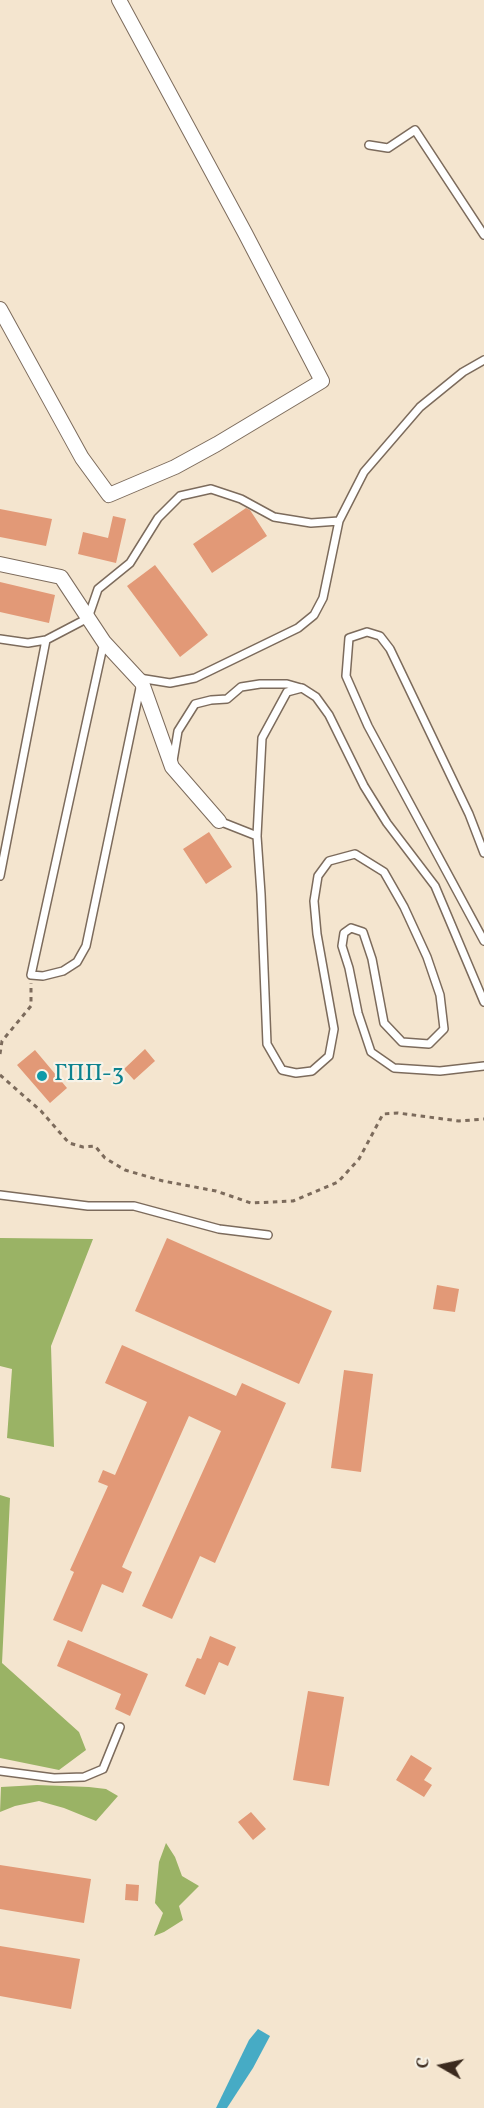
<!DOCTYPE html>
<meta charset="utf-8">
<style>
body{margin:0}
#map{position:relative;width:484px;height:2108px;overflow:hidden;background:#f4e5cf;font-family:Vollkorn,serif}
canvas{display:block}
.north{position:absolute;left:412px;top:2036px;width:60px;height:60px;-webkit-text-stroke:4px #f7f3e8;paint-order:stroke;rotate:279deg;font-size:16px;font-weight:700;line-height:24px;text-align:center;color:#3b2a1e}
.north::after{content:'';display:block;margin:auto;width:21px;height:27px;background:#3b2a1e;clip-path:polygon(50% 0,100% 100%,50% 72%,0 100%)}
</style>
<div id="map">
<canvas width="484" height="2108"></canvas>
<div class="north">С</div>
</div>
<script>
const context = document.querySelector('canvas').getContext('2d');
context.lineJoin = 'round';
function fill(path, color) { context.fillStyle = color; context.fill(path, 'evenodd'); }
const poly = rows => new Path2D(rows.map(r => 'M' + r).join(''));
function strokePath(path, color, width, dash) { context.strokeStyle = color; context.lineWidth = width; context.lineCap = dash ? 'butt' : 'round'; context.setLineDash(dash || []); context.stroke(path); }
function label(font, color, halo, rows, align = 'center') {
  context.font = font + ' Vollkorn,serif'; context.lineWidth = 4.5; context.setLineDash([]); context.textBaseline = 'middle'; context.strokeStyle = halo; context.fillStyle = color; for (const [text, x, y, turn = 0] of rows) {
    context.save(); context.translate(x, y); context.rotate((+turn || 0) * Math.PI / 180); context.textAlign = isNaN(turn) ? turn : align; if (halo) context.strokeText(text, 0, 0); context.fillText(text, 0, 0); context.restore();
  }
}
const forest = poly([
 [0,1238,93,1239,51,1346,54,1447,7,1438,12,1369,0,1366],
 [0,1495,10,1498,2,1663,79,1732,86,1750,59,1770,0,1758],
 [37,1785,89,1787,106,1789,118,1796,96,1821,64,1808,39,1801,15,1806,0,1812,1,1787],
 [166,1843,175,1857,182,1876,199,1886,179,1906,183,1920,164,1932,154,1936,163,1913,155,1903,159,1862]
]);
const water = poly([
 [258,2029,270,2036,253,2068,227,2108,216,2108,249,2040]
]);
const building = poly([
 [246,508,250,510,267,536,212,573,193,544],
 [0,509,52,519,46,546,0,537],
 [113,516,126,519,116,563,78,554,83,532,108,538],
 [155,565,208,635,180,657,127,586],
 [0,582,55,595,49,623,0,612],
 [209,832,232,867,206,884,183,849],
 [145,1049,155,1061,134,1080,124,1069],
 [35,1050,67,1088,50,1103,17,1065],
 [167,1238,332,1311,299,1384,135,1311],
 [437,1285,459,1289,455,1312,433,1309],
 [122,1345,236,1396,242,1383,286,1403,215,1563,200,1556,172,1619,142,1606,221,1431,189,1416,122,1567,132,1572,123,1593,102,1584,82,1632,53,1620,74,1572,70,1570,108,1486,98,1482,103,1470,115,1475,147,1402,105,1383],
 [344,1370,373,1374,361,1472,331,1468],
 [210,1636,236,1647,228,1666,219,1662,205,1695,185,1686,197,1658,201,1659],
 [68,1640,148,1674,130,1716,115,1709,121,1694,57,1666],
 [308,1691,344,1697,329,1786,293,1780],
 [411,1755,432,1768,424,1780,432,1785,424,1797,396,1780],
 [251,1812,266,1829,253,1840,238,1822],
 [0,1865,91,1879,84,1923,0,1909],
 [126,1884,139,1885,138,1901,125,1900],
 [0,1946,80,1959,71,2009,0,1996]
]);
const path = poly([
 [0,1054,2,1041,31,1006,31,983],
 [0,1075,41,1111,69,1143,83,1147,95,1146,105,1158,125,1170,163,1181,216,1191,251,1203,293,1201,338,1182,359,1159,383,1114,398,1113,459,1121,484,1119]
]);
const lane = poly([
 [369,145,388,148,415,130,484,235],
 [0,639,28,643,46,640,88,618,98,589,130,563,158,518,180,496,211,489,241,499,274,517,311,523,339,521],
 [104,642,31,975,43,976,63,971,77,962,86,946,140,688],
 [139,678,170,683,195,678,298,628,314,615,323,598,339,521,364,472,420,407,463,372,484,360],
 [173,761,178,731,195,704,211,700,227,699,241,687,260,684,287,684,301,688],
 [219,821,257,836],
 [484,853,469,814,390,649,380,636,367,632,349,638,346,676,368,726,484,941],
 [0,876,46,640],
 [484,1002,435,886,387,823,364,786,329,715,316,697,302,688,287,692,262,738,257,836,261,894,267,1044,282,1070,296,1073,312,1071,329,1056,334,1029,317,934,314,901,318,876,329,861,355,854,384,872,404,907,427,957,440,995,444,1029,429,1044,402,1042,384,1023,372,959,363,932,351,928,344,933,342,946,349,968,358,1013,371,1052,394,1068,440,1071,484,1066],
 [0,1195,88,1206,134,1206,219,1229,268,1235],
 [0,1771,54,1778,84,1777,103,1769,120,1727]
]);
const street = poly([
 [0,309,82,458,109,495,175,467,217,444,322,381,245,233,119,0],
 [0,564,61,577,104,642,142,683,172,767,219,821]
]);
const markers = [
 [42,1076,6,"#0f9aa8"]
];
const cultureNames = [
 ["ГПП-3",54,1076]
];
fill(forest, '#9ab365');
fill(water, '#46abc5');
fill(building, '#e29977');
strokePath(lane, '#7c6b5c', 10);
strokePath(street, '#7c6b5c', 16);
strokePath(path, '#7c6b5c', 3, [4.5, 4.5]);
strokePath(lane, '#fff', 7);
strokePath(street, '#fff', 14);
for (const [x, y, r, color] of markers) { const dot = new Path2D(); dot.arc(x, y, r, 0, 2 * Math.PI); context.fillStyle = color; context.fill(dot); strokePath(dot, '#f7f3e8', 2); }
label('24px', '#0d838f', '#f7f3e8', cultureNames, 'left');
</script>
